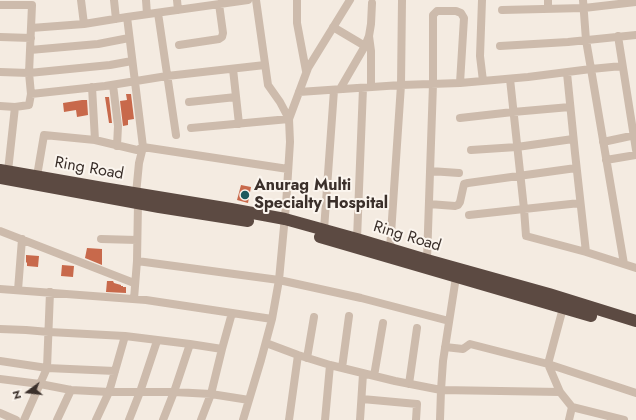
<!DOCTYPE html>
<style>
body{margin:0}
#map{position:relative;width:636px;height:420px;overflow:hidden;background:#f4ebe1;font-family:Jost,sans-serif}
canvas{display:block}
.north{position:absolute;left:8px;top:372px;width:40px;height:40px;-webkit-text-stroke:3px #fbf5ee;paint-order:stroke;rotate:255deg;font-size:11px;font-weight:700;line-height:16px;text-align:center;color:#3b302b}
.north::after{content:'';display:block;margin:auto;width:14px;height:18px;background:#3b302b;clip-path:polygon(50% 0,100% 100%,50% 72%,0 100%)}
</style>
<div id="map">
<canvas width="636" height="420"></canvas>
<div class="north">N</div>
</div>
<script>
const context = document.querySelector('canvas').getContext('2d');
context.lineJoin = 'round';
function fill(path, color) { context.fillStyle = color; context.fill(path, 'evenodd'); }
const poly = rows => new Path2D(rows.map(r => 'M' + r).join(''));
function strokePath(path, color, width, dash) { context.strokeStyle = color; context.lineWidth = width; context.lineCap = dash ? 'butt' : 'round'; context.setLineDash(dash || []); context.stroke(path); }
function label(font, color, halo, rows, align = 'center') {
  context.font = font + ' Jost,sans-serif'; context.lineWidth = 4; context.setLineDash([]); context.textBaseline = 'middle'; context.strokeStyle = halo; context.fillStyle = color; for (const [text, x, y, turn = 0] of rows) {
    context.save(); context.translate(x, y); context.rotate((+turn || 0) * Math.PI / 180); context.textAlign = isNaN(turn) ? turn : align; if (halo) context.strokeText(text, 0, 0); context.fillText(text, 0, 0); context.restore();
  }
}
const building = poly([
 [126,94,131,94,134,119,128,120,128,125,123,126,120,101,127,100],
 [105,97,109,97,112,123,109,123],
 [82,100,87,100,88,115,77,117,76,110,64,112,63,103],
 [241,185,251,187,248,203,237,200],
 [87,248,102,249,102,265,85,258],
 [26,255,39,256,38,267,27,266,27,263,26,262],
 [62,265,74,266,73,277,61,276],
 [107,281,113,281,114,283,121,285,121,286,123,286,123,287,126,287,126,293,106,292]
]);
const minor = poly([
 [81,0,84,24],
 [114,0,116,19],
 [146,0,147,14],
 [177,0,178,10],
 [248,0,127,17,143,147,288,169],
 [256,0,268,85,280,102,289,119],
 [297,0,297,23,306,71],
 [482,0,480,56,483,81],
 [548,0,548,9],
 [0,5,32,5,29,73,0,72],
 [502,10,584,8,636,2],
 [158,13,176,135],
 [333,27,365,46],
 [31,28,84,24,127,17],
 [369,36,371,51,371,87],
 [618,36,636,150],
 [0,37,31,38],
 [179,45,219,39,222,37,223,33,219,4],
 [500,46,568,42,636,35],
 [30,50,98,44,129,38],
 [132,61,110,65,29,73,31,94,105,86,167,76,265,65],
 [622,66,591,69,624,264],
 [233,69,239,124],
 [567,73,575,153,586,252,636,268],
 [113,85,118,126,117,146],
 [92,87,95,140,137,150,143,147],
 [340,89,365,46,369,36,371,24,372,3],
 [299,92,401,85,460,83,528,77,591,69,586,40,583,0],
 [189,102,236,97],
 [0,106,15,107],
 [460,118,513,112,570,107],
 [191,128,289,119],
 [603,142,636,135],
 [471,150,517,147,573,139],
 [606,160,636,155],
 [8,171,15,107,29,105,31,94],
 [430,171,459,173],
 [37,176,44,135,95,140],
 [136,194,139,163,143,147],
 [580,203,524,209,526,236,586,252],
 [429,204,455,206,458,205,460,202,464,184,468,183,576,168],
 [469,215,524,209,510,79],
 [324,230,334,90],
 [0,231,134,283],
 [101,239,137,240],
 [357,239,363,88],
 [390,249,401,85,402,0],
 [427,260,433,84,433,15,437,11,456,11,461,13,464,18,460,83],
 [137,261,279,280,361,298,449,321],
 [0,289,146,300,272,319],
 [18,290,22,239],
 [134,299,137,261,138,203],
 [563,308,548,364,560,392,572,407,624,420],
 [0,329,26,330,49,332,125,336,190,344],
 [266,343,298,355,330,365,395,381,441,390,560,392],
 [445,347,463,349,470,344,548,364,636,393],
 [307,358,314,317],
 [0,361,47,368,115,371],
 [342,368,349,316],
 [374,376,383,323],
 [0,379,40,384,71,390,109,392,174,392,211,394,249,400],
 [409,384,417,328],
 [362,399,417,404,416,420],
 [0,413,16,420],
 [24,420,47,368,50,292],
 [57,420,71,390],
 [96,420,109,392,125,336],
 [129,420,140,392,157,341],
 [163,420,174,392,190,344,222,349],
 [201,420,211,394,222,349,232,313],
 [243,420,261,360,272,319,279,280,286,205,290,142,289,119,308,68,350,0],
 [289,420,298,355],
 [325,420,330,365],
 [360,420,363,374],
 [440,420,441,390,443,361,456,277],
 [569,420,572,407]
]);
const highway = poly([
 [0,170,103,188,231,209,285,219,357,239,427,260,549,294,636,321],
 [0,178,159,207,248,221],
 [320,237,591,316]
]);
const markers = [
 [245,195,5,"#1f5a5e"]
];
const streetNames = [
 ["Ring Road",89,169,10],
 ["Ring Road",407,237,17]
];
const poiNames = [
 ["Anurag Multi",254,186],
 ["Specialty Hospital",254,204]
];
fill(building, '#c8694b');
strokePath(minor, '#cdbbac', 8);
strokePath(highway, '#5c4a42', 12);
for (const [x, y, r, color] of markers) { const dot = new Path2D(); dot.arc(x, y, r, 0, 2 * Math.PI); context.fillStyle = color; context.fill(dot); strokePath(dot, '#fbf5ee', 1.5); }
label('16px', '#3b302b', '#fbf5ee', streetNames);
label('bold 16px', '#3b302b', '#fbf5ee', poiNames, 'left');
</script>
